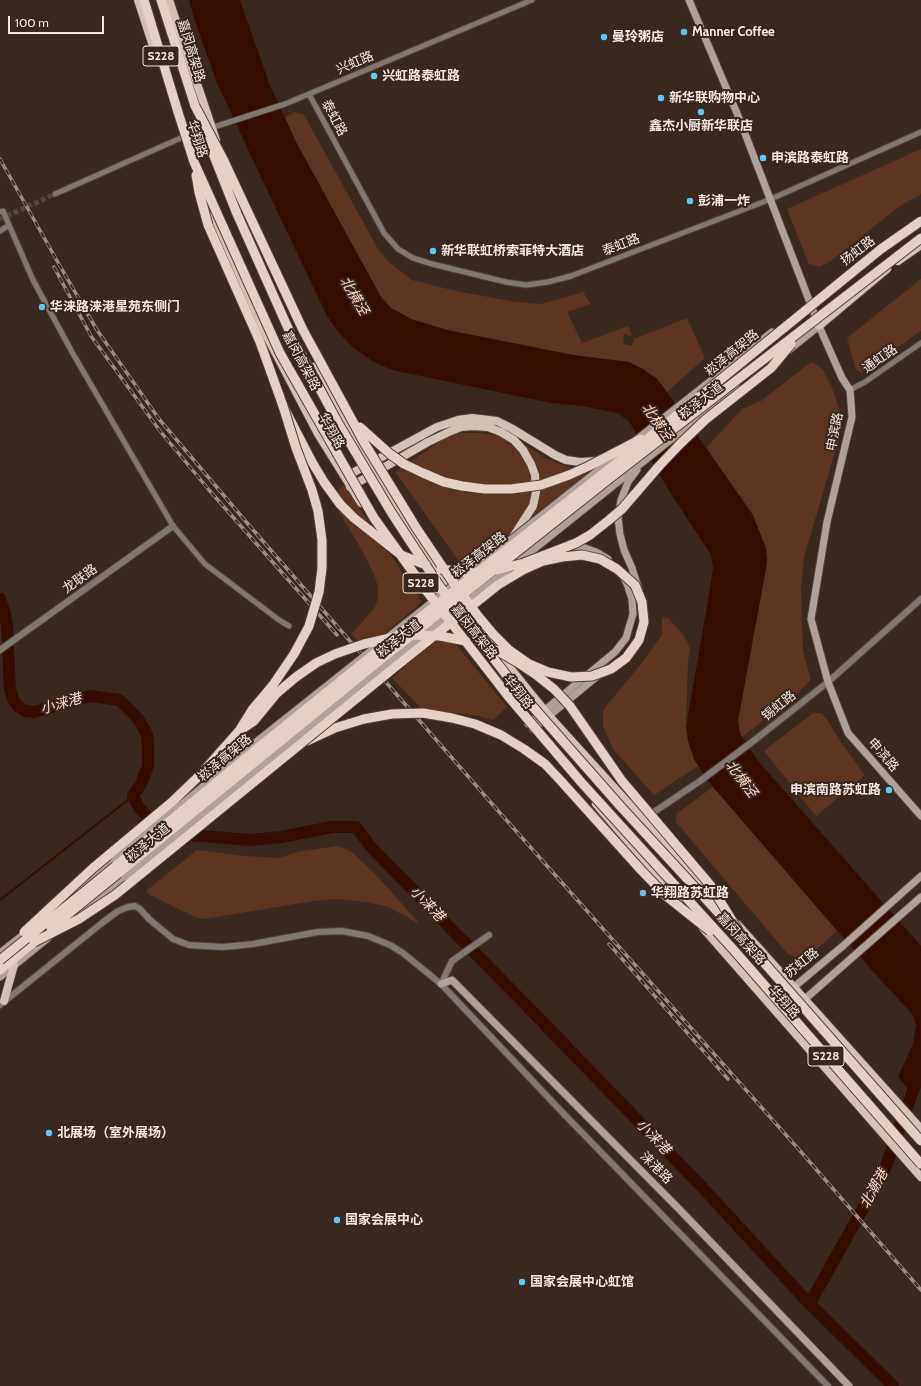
<!DOCTYPE html>
<meta charset="utf-8">
<style>
body{margin:0}
#map{position:relative;width:921px;height:1386px;overflow:hidden;background:#392820;font-family:Cabin,sans-serif}
canvas{display:block}
.scale{position:absolute;left:8px;top:16px;width:96px;height:18px;box-sizing:border-box;border:2px solid #f3e7e2;border-top:0;padding-left:5px;font-size:12px;line-height:14px;white-space:nowrap;color:#f3e7e2;-webkit-text-stroke:3px #392820;paint-order:stroke}
</style>
<div id="map">
<canvas width="921" height="1386"></canvas>
<div class="scale">100 m</div>
</div>
<script>
const context = document.querySelector('canvas').getContext('2d');
context.lineJoin = 'round';
function fill(path, color) { context.fillStyle = color; context.fill(path, 'evenodd'); }
const poly = rows => new Path2D(rows.map(r => 'M' + r).join(''));
function strokePath(path, color, width, dash) { context.strokeStyle = color; context.lineWidth = width; context.lineCap = dash ? 'butt' : 'round'; context.setLineDash(dash || []); context.stroke(path); }
function label(font, color, halo, rows, align = 'center') {
  context.font = font + ' Cabin,"Noto Sans SC",sans-serif'; context.lineWidth = 4; context.setLineDash([]); context.textBaseline = 'middle'; context.strokeStyle = halo; context.fillStyle = color; for (const [text, x, y, turn = 0] of rows) {
    context.save(); context.translate(x, y); context.rotate((+turn || 0) * Math.PI / 180); context.textAlign = isNaN(turn) ? turn : align; if (halo) context.strokeText(text, 0, 0); context.fillText(text, 0, 0); context.restore();
  }
}
const green = poly([
 [295,112,304,115,378,249,389,262,412,280,456,291,516,302,541,304,583,292,591,304,567,312,582,343,628,326,632,336,624,334,623,344,632,346,634,339,687,318,705,358,667,392,657,378,629,362,573,355,447,330,411,319,391,308,381,297,296,142,285,117],
 [921,149,921,194,900,206,831,261,820,267,809,264,787,209],
 [921,279,921,331,861,373,856,370,847,338],
 [811,362,817,365,823,370,833,390,842,417,840,435,804,557,801,588,803,652,811,680,796,695,742,737,740,734,738,720,767,563,766,548,706,448,742,409,761,401],
 [457,433,482,433,499,436,513,446,520,441,543,457,587,475,464,568,395,472,441,441],
 [344,485,422,602,366,649,351,634,373,610,378,599,378,587,375,577,363,552,334,504,337,491],
 [662,617,669,619,684,636,690,648,688,662,686,727,694,759,698,766,654,795,613,749,603,725,603,710,637,669,662,635],
 [445,631,507,707,493,720,478,716,421,708,392,678],
 [813,713,821,713,826,718,840,741,865,775,816,816,764,751],
 [713,787,837,931,809,956,794,957,787,953,676,822,676,814],
 [338,846,352,852,376,875,420,924,388,907,367,902,336,899,313,901,204,919,195,917,150,895,146,891,197,850,244,856,279,858,297,852]
]);
const water = poly([
 [189,0,240,0,269,83,296,142,381,297,391,308,411,319,447,330,573,355,629,362,643,369,657,379,667,392,753,515,766,548,767,563,738,720,740,734,759,762,921,946,921,1087,916,1099,898,1077,913,1044,916,1025,912,1014,867,965,708,781,694,759,688,741,686,727,711,583,713,568,711,555,668,489,629,421,617,413,582,406,551,403,392,370,372,361,354,348,339,333,327,316,251,156,217,83,194,18]
]);
const stream = poly([
 [0,900,133,796]
]);
const river = poly([
 [0,599,4,610,7,625,10,689,14,701,18,706,25,711,34,712,90,696,119,700,130,710,139,720,147,734,148,749,148,766,141,784,133,796,139,808,160,828],
 [178,834,250,840,281,837,332,827,356,827,371,847,527,1006,702,1187,804,1298,893,1386],
 [810,1303,885,1169,921,1068]
]);
const minorTunnel = poly([
 [0,219,55,194]
]);
const minor = poly([
 [309,94,384,233,398,249,413,258,432,264,506,282,526,285,548,282,571,276,771,199,921,132],
 [55,194,183,137,285,104,309,94,532,0],
 [0,212,3,211,33,280,72,352,173,526,205,564,279,620,289,626],
 [0,231,9,225],
 [850,390,865,382,921,343]
]);
const tertiary = poly([
 [0,650,173,526],
 [648,816,700,781,756,739,828,682,921,599],
 [441,984,452,961,489,935],
 [0,1005,102,923,118,911,128,907,135,906,140,909,149,919,173,939,189,945,222,947,234,946,253,944,318,932,342,931,368,936,390,945,403,953,441,984,563,1113,828,1386]
]);
const secondary = poly([
 [689,0,739,118,819,326,842,378,850,390,852,417,827,522,811,619,828,682,848,733,921,816],
 [789,350,819,326],
 [694,394,772,332],
 [637,470,628,482,621,500,618,518,620,534,624,550,632,568,639,590],
 [569,547,582,547,596,552,608,559],
 [518,562,664,445,738,389],
 [528,724,615,652,626,638,633,614,632,599,627,584,623,576],
 [533,729,600,674],
 [52,912,115,860],
 [70,920,125,877],
 [0,953,28,931],
 [0,977,48,938],
 [441,984,452,980,680,1210,849,1386],
 [767,1001,794,987,844,945,921,876],
 [776,1001,805,999,921,897]
]);
const primary = poly([
 [138,0,155,52],
 [169,0,216,140],
 [232,185,242,216],
 [203,191,265,333,318,434,361,503],
 [898,261,921,245],
 [819,326,887,269],
 [313,367,374,474,403,519,454,593],
 [345,477,437,427,458,420,472,418,497,421,511,428,555,455,566,460,580,462,596,461],
 [350,487,428,442,451,431,461,427,473,426,488,427,501,432,514,440,523,450,531,464,535,475,536,492,533,506,513,537],
 [463,606,485,637,549,716,718,902],
 [596,804,683,906],
 [737,924,921,1129],
 [703,928,921,1177],
 [4,1001,14,965]
]);
const trunk = poly([
 [144,0,178,112],
 [161,0,195,106],
 [208,225,260,342,283,406,312,462,324,482,340,504],
 [307,741,335,728,364,719],
 [702,895,736,932],
 [0,970,34,942]
]);
const rail = poly([
 [0,159,60,266,97,330,159,419,248,524,493,805,802,1153,921,1290],
 [54,267,91,336,160,431,209,490,337,635],
 [609,944,728,1079]
]);
const secondaryBridge = poly([
 [636,440,694,394],
 [115,860,261,738,620,453],
 [125,877,383,667,510,568]
]);
const trunkBridge = poly([
 [178,112,194,162,280,353,374,518,428,593,508,696,581,782,732,948,921,1164],
 [208,141,237,214,292,337,338,423,391,512,438,584,473,632,518,690,621,807,702,895],
 [196,175,199,192,208,225],
 [360,427,390,454,404,464,423,473,444,482,462,486,485,489,511,489,541,485,569,475,589,466,641,439],
 [340,504,354,518,401,555,426,565],
 [441,569,462,572,479,573],
 [496,570,524,563,576,543,590,535,609,520,622,509,660,465,680,444,705,420,771,368,791,344],
 [409,635,440,636,466,641],
 [484,646,498,651,517,662,535,674,554,689,570,706,622,781,711,886,744,940,921,1141],
 [364,719,392,714,423,713,452,718,475,724,501,735,524,749,545,764,561,781,641,870,666,896,710,931],
 [239,731,254,721,277,693,296,677,316,663,335,654,364,644,395,637],
 [51,928,379,661,610,478,921,238],
 [24,932,93,868,172,802,200,775,239,731,252,710,273,685,294,654,309,626,319,592,322,568,322,540,318,511,312,490,296,448,283,406],
 [34,942,79,919,115,895,395,667,498,585,523,570,543,561,562,557,582,555,600,559,617,569,635,585,642,602,644,622,639,640,626,658,611,669,592,676,571,677,548,672,529,664,509,650,493,634,478,616,450,578,417,529,365,444,303,330,223,159,195,106],
 [0,960,100,879,264,743,374,654,661,428,881,249,921,221]
]);
const markers = [
 [684,32,4,"#65c5ee"],
 [604,37,4,"#65c5ee"],
 [374,76,4,"#65c5ee"],
 [661,98,4,"#65c5ee"],
 [701,112,4,"#65c5ee"],
 [763,158,4,"#65c5ee"],
 [690,201,4,"#65c5ee"],
 [433,251,4,"#65c5ee"],
 [42,307,4,"#65c5ee"],
 [889,790,4,"#65c5ee"],
 [643,893,4,"#65c5ee"],
 [49,1133,4,"#65c5ee"],
 [337,1220,4,"#65c5ee"],
 [522,1282,4,"#65c5ee"]
];
const shields = [
 [161,56,36],
 [421,583,36],
 [826,1056,36]
];
const shieldNames = [
 ["S228",161,56],
 ["S228",421,583],
 ["S228",826,1056]
];
const poiNames = [
 ["Manner Coffee",692,32],
 ["曼玲粥店",612,37],
 ["兴虹路泰虹路",382,76],
 ["新华联购物中心",669,98],
 ["鑫杰小厨新华联店",701,126,"center"],
 ["申滨路泰虹路",771,158],
 ["彭浦一炸",698,201],
 ["新华联虹桥索菲特大酒店",441,251],
 ["华涞路涞港星苑东侧门",50,307],
 ["申滨南路苏虹路",881,790,"right"],
 ["华翔路苏虹路",651,893],
 ["北展场（室外展场）",57,1133],
 ["国家会展中心",345,1220],
 ["国家会展中心虹馆",530,1282]
];
const streetNames = [
 ["嘉闵高架路",191,51,73],
 ["兴虹路",355,63,-23],
 ["泰虹路",334,118,62],
 ["华翔路",197,139,72],
 ["泰虹路",621,245,-21],
 ["扬虹路",858,251,-37],
 ["崧泽高架路",732,353,-39],
 ["通虹路",880,359,-35],
 ["嘉闵高架路",301,361,62],
 ["崧泽大道",701,401,-37],
 ["华翔路",331,431,60],
 ["申滨路",835,432,-79],
 ["崧泽高架路",479,555,-38],
 ["龙联路",80,579,-36],
 ["嘉闵高架路",474,632,52],
 ["崧泽大道",399,639,-38],
 ["华翔路",518,692,51],
 ["锡虹路",779,706,-39],
 ["申滨路",883,755,49],
 ["崧泽高架路",225,758,-40],
 ["崧泽大道",148,843,-39],
 ["嘉闵高架路",741,939,48],
 ["苏虹路",802,963,-39],
 ["华翔路",784,1002,49],
 ["涞港路",656,1168,45]
];
const waterNames = [
 ["北横泾",354,296,59],
 ["北横泾",657,422,55],
 ["小涞港",61,704,-16],
 ["北横泾",741,779,53],
 ["小涞港",427,904,46],
 ["小涞港",653,1137,46],
 ["北潮港",874,1189,-61]
];
fill(green, '#5b3521');
fill(water, '#330e00');
strokePath(stream, '#330e00', 2);
strokePath(river, '#330e00', 12);
strokePath(minorTunnel, '#55453d', 5, [5, 2.5]);
strokePath(minor, '#53433b', 7);
strokePath(tertiary, '#53433b', 8);
strokePath(secondary, '#53433b', 9);
strokePath(primary, '#53433b', 10);
strokePath(trunk, '#53433b', 11);
strokePath(minor, '#807772', 5);
strokePath(tertiary, '#807772', 6);
strokePath(secondary, '#afa19a', 7);
strokePath(primary, '#d3c1b8', 8);
strokePath(trunk, '#e4d0c6', 9);
strokePath(rail, '#9b8d86', 3.5);
strokePath(rail, '#392820', 2, [6]);
strokePath(secondaryBridge, '#53433b', 9, []);
strokePath(trunkBridge, '#53433b', 11, []);
strokePath(secondaryBridge, '#afa19a', 7);
strokePath(trunkBridge, '#e4d0c6', 9);
for (const [x, y, r, color] of markers) { const dot = new Path2D(); dot.arc(x, y, r, 0, 2 * Math.PI); context.fillStyle = color; context.fill(dot); strokePath(dot, '#392820', 1.5); }
for (const [x, y, w] of shields) { const box = new Path2D(); box.roundRect(x - w / 2, y - 10, w, 20, 3); context.fillStyle = '#392820'; context.fill(box); strokePath(box, '#f3e7e2', 1); }
label('bold 12px', '#f3e7e2', null, shieldNames);
label('bold 13px', '#f3e7e2', '#392820', poiNames, 'left');
label('13px', '#f3e7e2', '#392820', streetNames);
label('italic 14px', '#fddac8', '#392820', waterNames);
</script>
